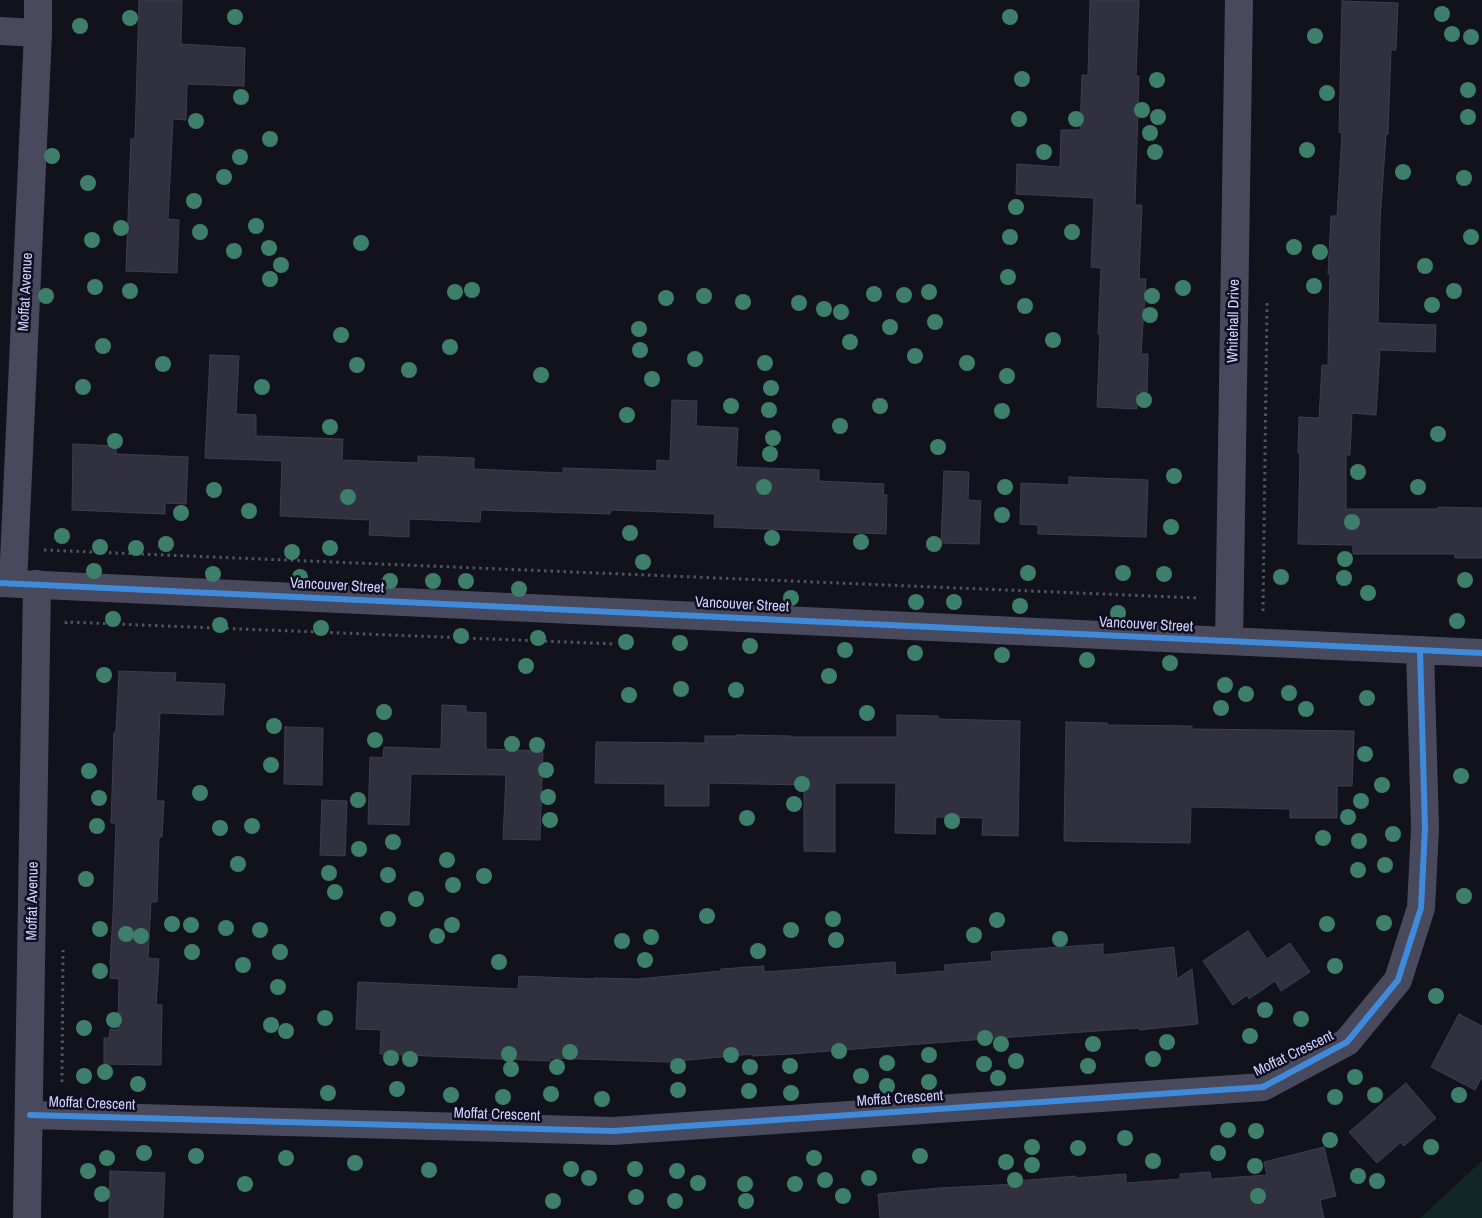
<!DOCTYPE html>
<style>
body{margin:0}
canvas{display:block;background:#12121c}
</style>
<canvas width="1482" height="1218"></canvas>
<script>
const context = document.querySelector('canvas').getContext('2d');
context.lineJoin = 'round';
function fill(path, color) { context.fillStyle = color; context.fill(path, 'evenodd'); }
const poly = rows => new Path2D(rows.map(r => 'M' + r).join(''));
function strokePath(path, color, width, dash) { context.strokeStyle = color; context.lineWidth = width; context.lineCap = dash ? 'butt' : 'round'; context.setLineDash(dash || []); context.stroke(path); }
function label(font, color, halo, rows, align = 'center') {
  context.font = font + ' "Archivo Narrow",sans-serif'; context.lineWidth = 5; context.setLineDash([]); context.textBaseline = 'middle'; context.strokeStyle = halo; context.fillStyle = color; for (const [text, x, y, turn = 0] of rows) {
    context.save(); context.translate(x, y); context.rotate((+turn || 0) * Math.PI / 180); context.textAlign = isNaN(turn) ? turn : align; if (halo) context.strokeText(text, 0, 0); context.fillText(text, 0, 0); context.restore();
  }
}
const green = poly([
 [1482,1161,1482,1218,1420,1218]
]);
const building = poly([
 [139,0,182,0,181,44,245,48,244,86,187,84,186,120,173,119,168,219,179,220,177,273,126,271,131,139,135,139,139,0],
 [1090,0,1139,0,1136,76,1139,76,1135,205,1142,205,1139,279,1146,279,1141,354,1148,354,1147,392,1137,392,1137,409,1097,407,1100,334,1098,334,1101,268,1091,267,1094,198,1016,194,1017,164,1060,167,1061,130,1080,130,1082,75,1088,75,1090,0],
 [1342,1,1398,3,1396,50,1391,50,1388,134,1386,134,1380,222,1378,323,1436,325,1435,352,1380,350,1376,415,1352,413,1350,455,1346,455,1346,509,1438,509,1438,507,1482,508,1482,558,1455,558,1455,554,1353,554,1353,545,1298,544,1300,453,1298,453,1299,417,1319,418,1322,365,1328,365,1330,274,1328,274,1331,216,1337,216,1342,133,1339,132,1342,1],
 [210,355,239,356,236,414,256,415,256,436,343,439,342,460,418,463,418,456,474,458,474,469,563,473,563,468,657,471,657,460,670,461,672,400,697,401,696,426,738,428,736,467,819,470,819,481,884,484,883,495,887,495,886,534,714,527,715,514,611,510,610,514,481,510,480,522,409,519,409,537,369,535,370,520,280,516,282,461,205,458,210,355],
 [73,444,116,446,116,454,188,457,186,504,165,503,165,514,72,510,73,444],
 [944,471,969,472,968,500,981,501,979,544,941,543,944,471],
 [1069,477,1148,480,1146,537,1038,534,1038,525,1020,524,1021,483,1069,485,1069,477],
 [119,671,176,673,175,682,225,684,223,715,160,713,156,801,164,801,162,837,159,837,157,902,151,902,148,958,159,959,156,1005,162,1005,161,1065,104,1064,104,1038,109,1038,110,1029,118,1030,119,979,110,978,111,964,110,964,113,913,116,823,111,823,114,732,116,732,119,671],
 [442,705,466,706,466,712,486,713,486,749,543,751,540,840,503,839,506,775,411,774,409,825,368,824,370,757,383,758,384,747,441,749,442,705],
 [897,715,938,716,938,719,1020,721,1018,836,982,835,983,818,936,817,935,834,895,833,896,783,835,783,835,852,804,851,804,785,709,783,709,806,665,806,665,784,595,783,596,742,705,743,705,736,736,736,736,735,791,736,791,737,897,737,897,715],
 [1066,722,1108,723,1107,725,1192,726,1192,729,1354,731,1352,786,1337,786,1337,818,1290,818,1290,809,1191,807,1190,843,1064,841,1066,722],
 [285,727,323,728,322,785,284,784,285,727],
 [322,800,347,801,345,856,320,855,322,800],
 [1248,931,1267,959,1290,943,1310,972,1281,991,1275,981,1249,999,1247,995,1233,1005,1203,961,1248,931],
 [1103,944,1103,955,1174,947,1177,979,1192,969,1198,1024,1139,1030,1139,1028,998,1038,791,1054,752,1056,752,1054,668,1062,550,1058,550,1061,380,1054,381,1030,356,1029,358,982,518,989,519,976,594,979,594,978,638,979,721,971,721,969,764,966,764,972,895,962,896,975,945,971,944,965,992,961,991,952,1103,944],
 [1459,1014,1482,1026,1482,1077,1475,1090,1431,1067,1459,1014],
 [1406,1083,1436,1118,1404,1146,1401,1142,1377,1163,1349,1132,1406,1083],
 [1324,1147,1336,1196,1320,1200,1324,1218,880,1218,878,1194,940,1188,1017,1184,1017,1181,1076,1176,1076,1178,1126,1174,1126,1183,1180,1179,1180,1174,1210,1172,1211,1179,1267,1175,1264,1162,1324,1147],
 [110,1171,165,1173,163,1218,109,1218,110,1171]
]);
const path = poly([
 [44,550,1199,598],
 [1263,611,1267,303],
 [66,624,66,622,616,644],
 [62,1082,63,950]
]);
const minor = poly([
 [0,31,38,33],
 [0,583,1482,653],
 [13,583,38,33,38,0],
 [1229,641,1239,0],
 [30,1115,613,1131,1263,1087,1347,1042,1398,980,1421,908,1425,828,1420,650],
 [27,1218,37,584]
]);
const cycleway = poly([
 [0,583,1482,653],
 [30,1115,613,1131,1263,1087,1347,1042,1398,980,1421,908,1425,828,1420,650]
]);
const trees = [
 [1442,14],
 [235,17],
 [1010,17],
 [130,18],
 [80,26],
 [1452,34],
 [1315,36],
 [1471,37],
 [1022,79],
 [1157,80],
 [1468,90],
 [1327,93],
 [241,97],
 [1142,110],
 [1158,117],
 [1468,117],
 [1019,119],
 [1076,119],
 [196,121],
 [1150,133],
 [270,139],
 [1307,150],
 [1044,152],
 [1155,152],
 [52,156],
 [240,157],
 [1403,172],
 [224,177],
 [1464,178],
 [88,183],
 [194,201],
 [1016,207],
 [256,226],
 [121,228],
 [200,232],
 [1072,232],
 [1010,237],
 [1471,237],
 [92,240],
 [361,243],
 [1294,247],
 [269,248],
 [234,251],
 [1320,252],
 [281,265],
 [1425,266],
 [1008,277],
 [270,279],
 [1314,286],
 [95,287],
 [1183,288],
 [472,290],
 [130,291],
 [1454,291],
 [455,292],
 [929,292],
 [874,294],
 [904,295],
 [46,296],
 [704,296],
 [1152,296],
 [666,298],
 [743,302],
 [799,303],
 [1432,305],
 [1025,306],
 [824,309],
 [841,312],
 [1150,315],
 [935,322],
 [890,327],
 [639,329],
 [341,335],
 [1053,340],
 [850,342],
 [103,346],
 [450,347],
 [640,350],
 [915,356],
 [695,359],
 [765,363],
 [967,363],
 [163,364],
 [357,365],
 [409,370],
 [541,375],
 [1007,376],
 [652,379],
 [83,387],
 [262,387],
 [771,388],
 [1144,400],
 [731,406],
 [880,406],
 [769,410],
 [1002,411],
 [627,415],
 [840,426],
 [330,427],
 [1438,434],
 [773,438],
 [115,441],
 [938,447],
 [770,454],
 [1358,472],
 [1174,476],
 [764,487],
 [1005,487],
 [1418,487],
 [214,490],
 [348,497],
 [249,511],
 [181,513],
 [1002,515],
 [1352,522],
 [1171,527],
 [630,533],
 [62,536],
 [772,538],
 [861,542],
 [166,544],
 [934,544],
 [100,547],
 [136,548],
 [330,548],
 [292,552],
 [1345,559],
 [643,562],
 [94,571],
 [1028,573],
 [1123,573],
 [213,574],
 [1164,574],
 [300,577],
 [1281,577],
 [1344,578],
 [1465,580],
 [390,581],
 [433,581],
 [466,581],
 [519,589],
 [1368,593],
 [791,598],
 [916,602],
 [954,602],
 [1020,606],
 [1118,613],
 [113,619],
 [1457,621],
 [220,625],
 [321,628],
 [461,636],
 [538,638],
 [626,642],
 [680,643],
 [750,646],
 [845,650],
 [915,653],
 [1002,655],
 [1087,660],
 [1170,663],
 [526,666],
 [104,675],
 [829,676],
 [1225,685],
 [681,689],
 [736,690],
 [1289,693],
 [1246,694],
 [629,695],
 [1367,698],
 [1221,708],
 [1306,709],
 [384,712],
 [867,713],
 [274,726],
 [375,740],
 [512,744],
 [537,745],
 [1365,754],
 [271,765],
 [546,770],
 [89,771],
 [1461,776],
 [802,784],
 [1382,785],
 [200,793],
 [548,797],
 [99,798],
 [358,800],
 [1361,801],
 [794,804],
 [1348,817],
 [747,818],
 [550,820],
 [952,821],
 [97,826],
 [252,826],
 [220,828],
 [1393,834],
 [1323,838],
 [1359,841],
 [393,842],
 [359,849],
 [447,860],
 [238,864],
 [1385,865],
 [1358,870],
 [329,873],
 [388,875],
 [484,876],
 [86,879],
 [453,885],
 [335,892],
 [1464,896],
 [416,899],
 [707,916],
 [388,919],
 [833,919],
 [997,920],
 [1384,923],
 [172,924],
 [1327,924],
 [191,925],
 [452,925],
 [226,928],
 [100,929],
 [260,930],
 [791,930],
 [126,934],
 [974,935],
 [141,936],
 [437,936],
 [651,937],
 [1060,939],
 [836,940],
 [622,941],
 [758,951],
 [192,952],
 [280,952],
 [645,960],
 [499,962],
 [243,965],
 [1335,966],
 [100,971],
 [278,987],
 [1436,996],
 [1265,1010],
 [325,1018],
 [1301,1019],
 [114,1020],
 [271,1025],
 [84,1028],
 [286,1031],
 [1250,1036],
 [985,1038],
 [1167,1042],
 [1001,1044],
 [1093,1044],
 [839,1051],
 [570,1052],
 [509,1054],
 [731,1055],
 [929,1055],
 [391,1058],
 [410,1059],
 [1153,1059],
 [1016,1061],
 [887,1063],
 [984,1064],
 [678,1066],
 [790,1066],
 [1088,1066],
 [557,1067],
 [750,1067],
 [511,1069],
 [105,1072],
 [84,1076],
 [861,1076],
 [1355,1077],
 [998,1078],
 [929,1082],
 [138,1084],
 [887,1086],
 [397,1089],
 [678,1090],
 [749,1091],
 [328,1093],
 [791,1093],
 [551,1094],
 [451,1095],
 [1375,1095],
 [1459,1095],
 [503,1097],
 [1335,1097],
 [602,1099],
 [1228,1130],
 [1256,1131],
 [1125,1138],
 [1330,1140],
 [1032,1147],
 [1431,1147],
 [1078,1148],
 [144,1153],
 [1218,1153],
 [196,1156],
 [920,1156],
 [107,1158],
 [286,1158],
 [814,1158],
 [1153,1161],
 [1006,1162],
 [355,1163],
 [1032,1165],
 [1255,1166],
 [571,1169],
 [635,1169],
 [429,1170],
 [88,1171],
 [677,1171],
 [1358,1176],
 [589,1178],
 [869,1178],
 [825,1180],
 [1015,1180],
 [1377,1181],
 [698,1183],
 [245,1184],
 [745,1184],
 [795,1184],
 [102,1194],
 [843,1196],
 [1258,1196],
 [636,1197],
 [553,1201],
 [675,1201],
 [746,1201]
];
const streetNames = [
 ["Moffat Avenue",26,292,-87],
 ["Whitehall Drive",1234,321,-89],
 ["Vancouver Street",337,586,3],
 ["Vancouver Street",742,605,3],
 ["Vancouver Street",1146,625,3],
 ["Moffat Avenue",33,901,-89],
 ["Moffat Crescent",1294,1054,-26],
 ["Moffat Crescent",900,1099,-4],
 ["Moffat Crescent",92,1104,2],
 ["Moffat Crescent",497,1115,2]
];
fill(green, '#112725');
fill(building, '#30303e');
strokePath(building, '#3e3c4f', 1);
strokePath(path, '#485861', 3, [2.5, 4]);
strokePath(minor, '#48495c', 28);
strokePath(cycleway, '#408adc', 6);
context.fillStyle = '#3d7f6b';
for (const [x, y] of trees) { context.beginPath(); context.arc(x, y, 8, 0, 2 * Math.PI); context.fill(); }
label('15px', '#d0d0fc', '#0f0e20', streetNames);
</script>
